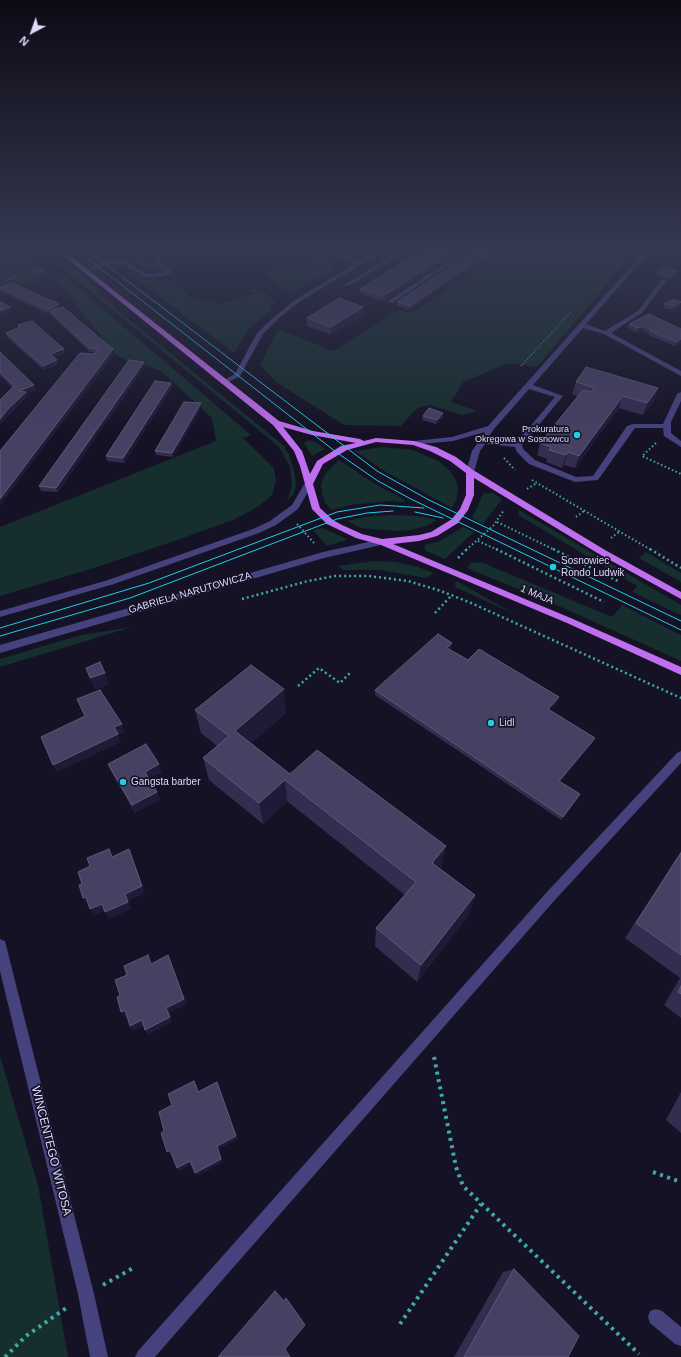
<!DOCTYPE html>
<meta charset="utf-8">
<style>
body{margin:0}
#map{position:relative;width:681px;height:1357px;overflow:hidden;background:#151225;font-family:Arial,sans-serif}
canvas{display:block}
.north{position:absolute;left:12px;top:12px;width:40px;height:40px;-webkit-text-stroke:3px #151225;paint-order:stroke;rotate:221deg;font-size:11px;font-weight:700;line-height:16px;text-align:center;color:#dedafb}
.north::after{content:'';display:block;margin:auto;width:14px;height:18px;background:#dedafb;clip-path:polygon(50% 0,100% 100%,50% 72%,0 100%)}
</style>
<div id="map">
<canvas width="681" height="1357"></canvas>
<div class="north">N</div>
</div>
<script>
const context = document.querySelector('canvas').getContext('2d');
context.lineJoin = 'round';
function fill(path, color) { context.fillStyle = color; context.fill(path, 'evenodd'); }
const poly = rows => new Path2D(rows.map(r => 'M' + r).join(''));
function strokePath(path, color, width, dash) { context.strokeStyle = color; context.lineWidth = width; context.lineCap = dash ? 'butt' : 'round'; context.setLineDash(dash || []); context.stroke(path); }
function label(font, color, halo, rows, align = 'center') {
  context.font = font + ' Arial,sans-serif'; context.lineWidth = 3.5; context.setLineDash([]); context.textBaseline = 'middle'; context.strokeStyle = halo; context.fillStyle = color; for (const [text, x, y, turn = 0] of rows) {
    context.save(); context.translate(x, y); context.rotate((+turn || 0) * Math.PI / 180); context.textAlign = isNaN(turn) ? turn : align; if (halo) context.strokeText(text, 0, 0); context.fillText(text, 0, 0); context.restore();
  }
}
const green = poly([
 [0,247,19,247,53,276,59,272,251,435,243,438,274,468,276,481,272,495,258,507,233,520,180,539,94,568,0,596,0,527,216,441,212,418,161,371,146,365,131,363,115,354,53,276,0,291],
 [37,247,43,247,68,269,78,272,111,305,284,446,289,455,294,471,296,483,294,493,287,501,292,486,290,467,279,447],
 [110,247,125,247,153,264,159,270,146,270,132,260,124,258],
 [507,247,638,247,537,367,508,363,463,382,451,402,477,411,462,415,430,405,417,408,401,426,344,425,276,382,260,365,278,329,333,351,399,310,411,313],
 [323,256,331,263,330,271,294,291,285,291,262,273],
 [118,265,141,279,171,280,194,299,214,300,219,304,252,294,248,290,254,289,262,291,271,297,275,303,271,305,270,311,249,329,234,353],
 [309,440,317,443,325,449,312,456,304,443],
 [382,447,413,450,440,462,450,471,456,480,458,490,456,501,452,508,386,472,355,451],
 [339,460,378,486,405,500,403,502,387,501,351,505,331,510,325,502,322,494,321,484,325,474],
 [488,493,493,493,502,499,483,524,472,518,483,494],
 [519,510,681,605,681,615,632,592,637,586,518,515],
 [390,515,418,516,437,520,426,526,411,530,395,531,361,528,347,521,364,517],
 [463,527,474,532,445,559,426,551,424,547,425,545,440,541],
 [322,528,347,539,347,540,327,546,313,530],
 [646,552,681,573,681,582,639,558],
 [375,561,396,562,418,567,434,573,426,578,378,570,344,570,337,566],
 [481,562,612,617,622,605,681,635,681,661,559,606,467,568,471,563],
 [456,581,469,588,516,615,455,587],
 [132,627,0,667,0,659,81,635],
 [0,1056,38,1185,68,1357,0,1357]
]);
const pathFar3 = poly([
 [663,254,681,258],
 [521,366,571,312]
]);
const pathFar2 = poly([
 [656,443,642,456,681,474],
 [504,458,515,470],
 [532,480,651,550],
 [527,489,537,483],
 [576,517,584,511],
 [497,522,555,550],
 [297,524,314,543],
 [611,538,619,532],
 [478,541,498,550],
 [466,550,493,526,504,510]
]);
const pathFar1 = poly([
 [496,549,604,602],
 [553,549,620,582],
 [650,549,681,568],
 [458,558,467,549],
 [242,599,308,581,335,576,369,576,408,581,441,591,471,603,681,698],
 [435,613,452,595],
 [298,686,319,668,340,683,351,672]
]);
const path = poly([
 [434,1057,456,1167,463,1186,639,1354],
 [653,1172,681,1182],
 [103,1285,133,1268],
 [400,1324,481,1204],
 [5,1357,26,1336,69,1306]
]);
const minor = poly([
 [322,247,329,247,338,253,360,261,384,247,391,247,299,302,279,318,263,334,240,376,225,384,221,384,221,382,235,374,257,333,275,316,295,300,356,263,334,255,322,247],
 [405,247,412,247,349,286,344,285,405,247],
 [469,247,476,247,392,303,387,302,469,247],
 [648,247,654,247,586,324,605,331,639,310,661,280,665,280,666,281,643,312,611,333,681,371,681,376,604,334,583,328,533,385,563,396,522,445,523,449,535,460,576,477,593,476,627,426,633,424,663,424,677,394,681,392,681,401,671,422,671,433,681,441,681,447,664,436,663,428,635,428,598,480,575,482,529,464,517,452,515,447,485,444,480,451,474,472,470,474,467,474,466,472,472,451,485,432,453,441,411,445,411,441,414,441,452,437,488,426,648,247],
 [529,389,555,397,516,443,487,439,494,429,529,389],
 [118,259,128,262,145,273,153,274,166,272,154,261,159,260,173,273,153,278,143,277,124,264,118,263,85,272,82,270,118,259],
 [306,481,309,481,313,483,298,509,276,525,259,533,114,584,0,617,0,611,108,580,253,529,270,521,292,505,306,481],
 [382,539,385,540,386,542,385,544,324,558,0,653,0,645,323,552,382,539],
 [681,751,681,763,554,901,155,1357,135,1357,138,1351,546,893,677,753,681,751],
 [0,939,5,941,6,945,94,1294,108,1357,90,1357,78,1294,0,971,0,939],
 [656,1309,662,1311,681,1327,681,1346,675,1344,650,1323,648,1317,650,1311,656,1309]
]);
const major = poly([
 [53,247,59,247,279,421,313,431,360,439,364,441,376,438,414,441,436,447,456,457,473,470,605,550,681,592,681,599,599,554,474,478,474,495,468,510,458,523,437,536,419,541,393,544,573,619,681,667,681,675,567,623,381,545,356,538,327,524,312,509,300,466,294,451,273,425,53,247],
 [283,427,312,435,356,443,341,446,317,461,310,474,302,451,283,427],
 [376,442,413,445,430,451,450,461,466,473,466,495,460,509,452,519,431,532,419,535,382,539,362,534,342,525,333,520,320,508,313,484,323,464,347,450,376,442]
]);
const tram = poly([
 [73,247,336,452,378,481,409,498,681,630],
 [83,247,377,471,429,500,681,621],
 [415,512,443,518],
 [0,628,149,583,337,512,380,505,424,508],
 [0,636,130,598,337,519,367,513,393,511]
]);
const wall = poly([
 [465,247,433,268,429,267,429,270,383,301,360,293,360,289,411,260,411,257],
 [502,247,409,310,397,306,397,302],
 [34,271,48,274,39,277,35,274],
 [657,273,676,275,671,280,655,277],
 [7,278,17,278,18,282,12,283,60,308,114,354,0,505,0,451,95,352,90,352,51,315,50,313,49,314,2,292,0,288,11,284,8,282],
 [664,304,680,306,674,310,663,308],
 [363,316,331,335,307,326,307,318],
 [629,324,681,329,681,343,675,346,649,335,650,334,642,330,637,333,628,328],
 [18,325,64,349,65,353,54,357,58,365,44,370,7,337,6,333,19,328],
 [0,352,34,385,35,390,26,393,27,396,10,414,13,388,0,375],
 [144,362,145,366,58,492,41,491,39,486],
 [576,382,654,401,643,415,619,408,575,468,564,465,562,468,546,462,547,459,537,455,540,443,578,396,572,394],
 [171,383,172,387,124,463,107,461,106,456],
 [201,408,173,457,156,455,155,451],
 [443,413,443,417,436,424,422,420,423,416],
 [452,643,452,647,449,649,468,660,558,701,549,710,595,738,593,742,560,782,578,798,561,820,375,695,375,690],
 [195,710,286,713,251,743,290,774,442,866,440,868,475,895,469,914,417,982,375,946,376,928,405,895,287,801,263,824,209,780,203,758,217,746,201,733],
 [108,764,162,772,149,778,160,799,135,813,111,771],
 [681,851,681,1018,664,1005,680,978,625,938],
 [681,1092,681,1133,666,1120],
 [514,1269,568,1357,454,1357,503,1272]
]);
const shadedWall = poly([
 [459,247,465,247,433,268,433,264],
 [497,247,502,247,409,310,410,306],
 [429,266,429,270,383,301,383,296],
 [46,270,48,274,39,277,37,273],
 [677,271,676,275,671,280,672,276],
 [17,278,18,282,11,284,9,280],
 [681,302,680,306,674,310,675,306],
 [59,304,60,308,50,311,50,313,49,314,48,310],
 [10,307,11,311,0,316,0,311],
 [363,307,363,316,331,335,331,327],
 [644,326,642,330,637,333,638,328],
 [681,339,681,343,675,346,676,342],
 [64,349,65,353,51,358,50,354],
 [113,349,114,354,0,505,0,499],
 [57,360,58,365,44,370,43,366],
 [144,362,145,366,58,492,56,488],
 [171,383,172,387,124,463,123,458],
 [34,385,35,390,26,393,27,396,10,414,0,425,0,419,19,391],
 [658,388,654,401,643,415,647,403],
 [623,396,619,408,575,468,579,456],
 [201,403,201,408,173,457,172,453],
 [443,413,443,417,436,424,437,420],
 [568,452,564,465,562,468,566,455],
 [452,643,452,647,447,652,447,648],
 [105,673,109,685,95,690,90,678],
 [284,689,286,713,239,754,235,731],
 [559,697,558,701,546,713,548,709],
 [122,724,125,732,118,735,121,742,57,772,53,765,114,727],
 [595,738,593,742,558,785,559,781],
 [159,764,162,772,148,779,145,772],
 [285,780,287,801,263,824,259,803],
 [157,792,160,799,135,813,132,805],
 [580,794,578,798,561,820,563,817],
 [446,846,442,866,428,882,432,863],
 [129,849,132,856,145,893,128,901,131,909,109,919,105,912,125,894],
 [475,895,469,914,417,982,421,965],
 [86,897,90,903,87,905,83,898],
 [102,904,106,910,94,916,90,909],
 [168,955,171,961,187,1004,169,1013,172,1022,148,1035,145,1030,166,1008],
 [125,1010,128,1016,125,1018,121,1012],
 [142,1020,145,1025,133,1031,130,1026],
 [194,1081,197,1085,200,1096,198,1092],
 [217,1082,219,1087,238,1139,219,1149,223,1162,197,1176,195,1173],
 [170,1150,173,1154,170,1155,167,1152],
 [190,1161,193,1164,180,1171,177,1168],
 [286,1298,305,1325,285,1348,291,1357,290,1357,285,1349]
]);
const building = poly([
 [427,247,459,247,433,264,411,257,427,247],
 [480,247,497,247,410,306,397,302,480,247],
 [408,259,429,266,383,296,360,289,408,259],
 [662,267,677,271,672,276,657,273,662,267],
 [43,268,46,270,37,273,34,271,43,268],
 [15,275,17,278,9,280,7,278,15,275],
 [12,283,59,304,48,310,0,288,12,283],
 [339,298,363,307,331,327,307,318,339,298],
 [674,299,681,302,675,306,664,304,674,299],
 [1,302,10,307,0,311,0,303,1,302],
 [63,307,113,349,0,499,0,451,80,353,94,354,98,349,89,348,50,311,63,307],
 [649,314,681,329,681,339,676,342,650,331,652,330,644,326,638,328,629,324,649,314],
 [32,321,64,349,50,354,57,360,43,366,6,333,20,327,18,325,32,321],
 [0,352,34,385,19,391,26,392,8,409,0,419,0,400,14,386,0,372,0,352],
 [129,360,144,362,56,488,39,486,129,360],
 [586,367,658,388,647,403,623,396,579,456,568,452,566,455,549,450,551,447,540,443,583,390,591,392,595,388,576,382,586,367],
 [155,381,171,383,123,458,106,456,155,381],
 [184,402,201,403,172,453,155,451,184,402],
 [429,408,443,413,437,420,423,416,429,408],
 [438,634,452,643,447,648,468,660,479,649,559,697,548,709,595,738,559,781,580,794,563,817,375,690,438,634],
 [100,662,105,673,90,678,86,668,100,662],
 [251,665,284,689,235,731,290,774,317,750,446,846,432,863,475,895,421,965,376,928,416,882,285,780,259,803,203,758,229,736,195,710,251,665],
 [100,690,122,724,114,727,118,734,53,765,41,737,85,716,77,699,100,690],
 [146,744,159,764,145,772,157,792,132,805,108,764,146,744],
 [109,849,112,857,129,849,142,886,125,894,128,902,105,912,102,904,90,909,86,897,83,898,79,885,82,884,78,872,90,866,87,858,109,849],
 [681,853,681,955,636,923,681,853],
 [148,955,151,964,168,955,184,999,166,1008,170,1017,145,1030,142,1020,130,1026,125,1010,121,1012,117,997,120,995,115,980,127,975,124,966,148,955],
 [681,986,681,994,678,992,681,986],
 [194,1081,198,1092,217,1082,236,1136,217,1146,221,1159,195,1173,190,1161,177,1168,170,1150,167,1152,161,1133,164,1131,159,1112,172,1105,168,1094,194,1081],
 [514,1269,579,1336,568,1357,464,1357,514,1269],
 [275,1291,284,1301,286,1298,305,1325,285,1349,290,1357,218,1357,275,1291]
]);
const markers = [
 [577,435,4,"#1cd1e4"],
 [553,567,4,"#1cd1e4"],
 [491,723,4,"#1cd1e4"],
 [123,782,4,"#1cd1e4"]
];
const farPoinames = [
 ["Prokuratura",569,430],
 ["Okręgowa w Sosnowcu",569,440]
];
const poiNames = [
 ["Sosnowiec",561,561],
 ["Rondo Ludwik",561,573],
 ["Lidl",499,723],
 ["Gangsta barber",131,782]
];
const streetNames = [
 ["GABRIELA NARUTOWICZA",190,593,-16],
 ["1 MAJA",537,595,23]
];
const nearStreetnames = [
 ["WINCENTEGO WITOSA",51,1151,76]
];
fill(green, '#162e2d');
strokePath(pathFar3, '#3eaba4', 1.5, [1, 2]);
strokePath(pathFar2, '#3eaba4', 2, [1.5, 2.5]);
strokePath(pathFar1, '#3eaba4', 2.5, [2, 3]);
strokePath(path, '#3eaba4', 4, [3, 4.5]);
fill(minor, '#45427e');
fill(major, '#be6eee');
strokePath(tram, '#1cd1e4', 1);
fill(wall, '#342d50');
fill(shadedWall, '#201a37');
fill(building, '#464062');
strokePath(building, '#5e587a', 1);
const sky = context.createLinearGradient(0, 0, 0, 437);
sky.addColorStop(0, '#0c0a14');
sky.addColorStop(0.57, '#353951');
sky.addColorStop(1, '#35395100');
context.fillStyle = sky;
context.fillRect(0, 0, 681, 437);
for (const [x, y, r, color] of markers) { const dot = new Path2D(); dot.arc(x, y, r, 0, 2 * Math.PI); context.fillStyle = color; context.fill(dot); strokePath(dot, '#151225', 1.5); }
label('9px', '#dedafb', '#151225', farPoinames, 'right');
label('10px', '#dedafb', '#151225', poiNames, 'left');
label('10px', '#dedafb', '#151225', streetNames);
label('12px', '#dedafb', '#151225', nearStreetnames);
</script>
